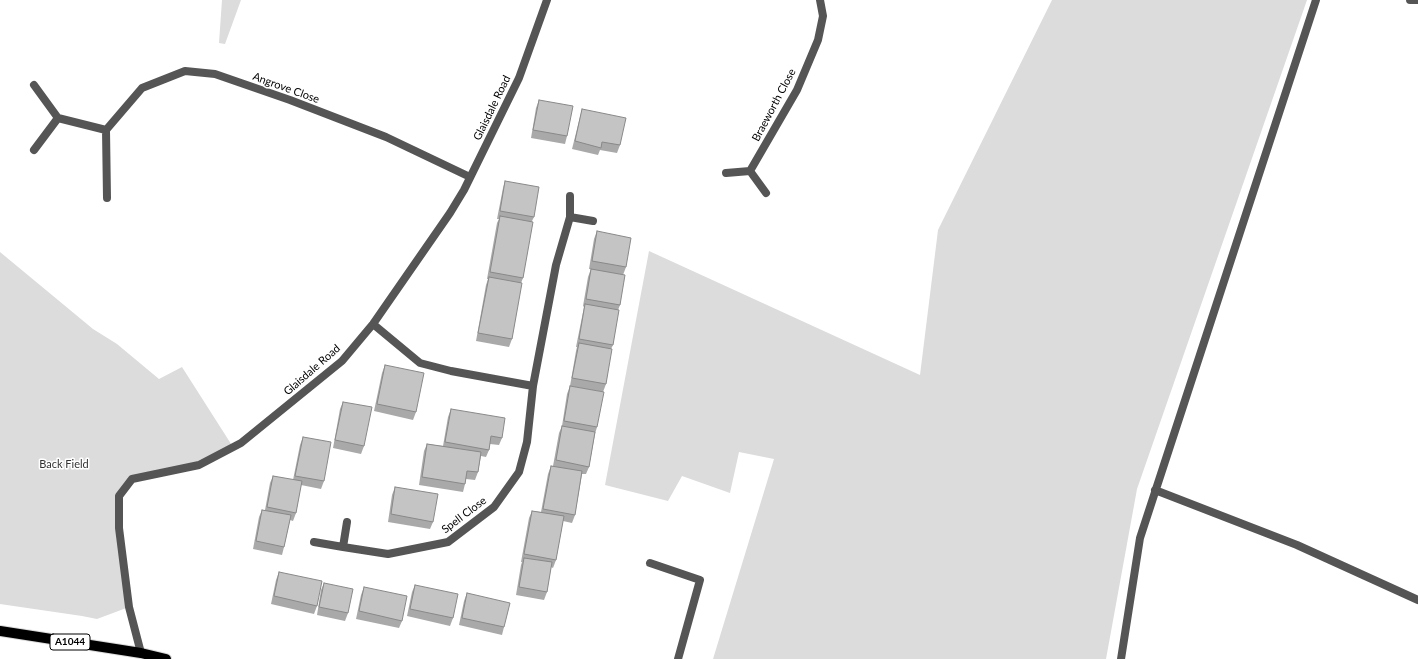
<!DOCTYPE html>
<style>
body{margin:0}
canvas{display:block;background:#fff}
</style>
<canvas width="1418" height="659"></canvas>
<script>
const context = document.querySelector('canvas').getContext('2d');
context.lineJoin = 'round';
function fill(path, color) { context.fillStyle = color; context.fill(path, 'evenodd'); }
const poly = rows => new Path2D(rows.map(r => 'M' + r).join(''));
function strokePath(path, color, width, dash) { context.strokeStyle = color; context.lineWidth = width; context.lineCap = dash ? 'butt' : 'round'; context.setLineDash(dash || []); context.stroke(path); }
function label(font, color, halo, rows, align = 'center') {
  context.font = font + ' Lato,sans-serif'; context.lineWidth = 3; context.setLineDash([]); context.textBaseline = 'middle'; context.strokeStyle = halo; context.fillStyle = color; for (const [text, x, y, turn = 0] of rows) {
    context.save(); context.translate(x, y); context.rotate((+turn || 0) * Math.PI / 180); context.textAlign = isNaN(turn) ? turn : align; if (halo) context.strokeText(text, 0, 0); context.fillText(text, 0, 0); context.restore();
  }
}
const green = poly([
 [222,0,241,0,225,44,219,43],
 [1052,0,1307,0,1137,489,1106,659,713,659,774,459,739,452,730,493,682,476,668,501,605,485,649,251,920,375,938,230],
 [0,252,93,329,117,344,159,379,182,367,233,447,199,465,132,479,119,496,129,607,97,619,82,616,0,604]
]);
const service = poly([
 [1410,0,1418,0],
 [1155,490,1297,545,1418,600],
 [650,563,700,580,678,659],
 [1121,659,1140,538,1316,0]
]);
const minor = poly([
 [58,118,106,130,142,88,185,71,215,74,290,100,386,137,470,177],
 [106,130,107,198],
 [34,150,58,118,34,85],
 [750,171,797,90,818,40,823,16,820,0],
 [726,173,750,171,766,193],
 [570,217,593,221],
 [373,324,420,363,451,371,533,386],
 [347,522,343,547,388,554,448,542,494,507,519,472,527,442,533,386,556,265,570,217,570,196],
 [314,542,343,547],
 [141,653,129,607,119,528,119,496,132,479,199,465,241,443,342,361,373,324,450,213,464,190,519,78,547,0]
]);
const primary = poly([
 [0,631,141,653,166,659]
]);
const wall = poly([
 [539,100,567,136,565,144,531,138,536,108],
 [582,109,620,145,617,153,600,150,598,155,572,149],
 [505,181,534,217,532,221,523,278,521,283,512,339,509,347,476,341,486,285,488,279,487,279,497,223,499,219,497,219,503,188],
 [597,231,626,267,623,275,620,305,618,310,613,345,611,349,606,384,603,392,570,386,576,351,577,347,576,347,584,307,583,306,588,277,591,269,589,269,594,239],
 [385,365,416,412,413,420,374,411,382,373],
 [570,386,597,427,595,434,589,467,586,474,582,474,575,515,572,523,563,521,556,560,553,568,551,567,547,592,544,600,516,595,521,565,522,562,521,562,529,518,532,511,541,512,548,474,551,466,553,466,559,433,562,426,567,394],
 [343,402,364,446,361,454,333,448,340,409],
 [451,409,502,438,499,445,490,444,489,450,486,457,481,456,478,472,475,480,466,479,465,484,463,492,419,485,424,451,427,444,443,446,448,417],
 [303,437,324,481,321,489,301,485,296,513,293,521,290,520,284,547,282,555,253,549,259,517,262,510,265,510,270,483,273,476,293,480,300,445],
 [395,487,433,522,430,529,388,522,392,495],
 [279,572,317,606,314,614,271,604,276,580],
 [324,583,348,613,345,621,317,615,321,590],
 [415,585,453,618,450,626,407,616,412,592],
 [364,587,402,621,399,628,356,619,361,595],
 [467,593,504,627,502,635,459,625,464,601]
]);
const building = poly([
 [539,100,573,106,567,136,533,130,539,100],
 [582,109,626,118,620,145,602,142,601,148,575,141,582,109],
 [505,181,539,187,534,217,500,211,505,181],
 [500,216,533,222,523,278,490,272,500,216],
 [597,231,631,238,626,267,592,261,597,231],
 [591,269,625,275,620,305,586,299,591,269],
 [489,277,522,283,512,339,478,333,489,277],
 [585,304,619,310,613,345,579,339,585,304],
 [579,343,612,349,606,384,572,378,579,343],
 [385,365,424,373,416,412,377,404,385,365],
 [570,386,604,392,597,427,564,421,570,386],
 [343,402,372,407,364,446,335,440,343,402],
 [451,409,505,418,502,438,491,436,489,450,445,442,451,409],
 [562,426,595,432,589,467,556,460,562,426],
 [303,437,331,442,324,481,295,476,303,437],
 [427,444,481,452,478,472,467,471,465,484,422,477,427,444],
 [551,466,582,471,575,515,543,509,551,466],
 [273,476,302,481,296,513,267,507,273,476],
 [395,487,438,494,433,522,391,514,395,487],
 [262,510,291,515,284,547,256,541,262,510],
 [532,511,564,516,556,560,524,554,532,511],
 [524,558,552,562,547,592,519,587,524,558],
 [279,572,322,581,317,606,274,596,279,572],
 [324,583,353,589,348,613,319,607,324,583],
 [415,585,458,594,453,618,410,609,415,585],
 [364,587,407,596,402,621,359,611,364,587],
 [467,593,510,603,504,627,462,618,467,593]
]);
const shields = [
 [70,642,40]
];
const shieldNames = [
 ["A1044",70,642]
];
const streetNames = [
 ["Angrove Close",286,88,20],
 ["Braeworth Close",774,105,-62],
 ["Glaisdale Road",492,108,-64],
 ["Glaisdale Road",312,370,-41],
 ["Spell Close",464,515,-37]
];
const parkNames = [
 ["Back Field",64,464]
];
fill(green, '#dcdcdc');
strokePath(primary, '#dbdbdb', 12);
strokePath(service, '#555', 8);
strokePath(minor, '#555', 8);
strokePath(primary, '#000', 10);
fill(wall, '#a9a9a9');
fill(building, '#c4c4c4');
strokePath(building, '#898989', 1);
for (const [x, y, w] of shields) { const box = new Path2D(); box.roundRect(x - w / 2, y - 8, w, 16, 3); context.fillStyle = '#fff'; context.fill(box); strokePath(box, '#000', 1); }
label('bold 10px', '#000', null, shieldNames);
label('11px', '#000', '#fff', streetNames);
label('11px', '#333', '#fff', parkNames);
</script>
